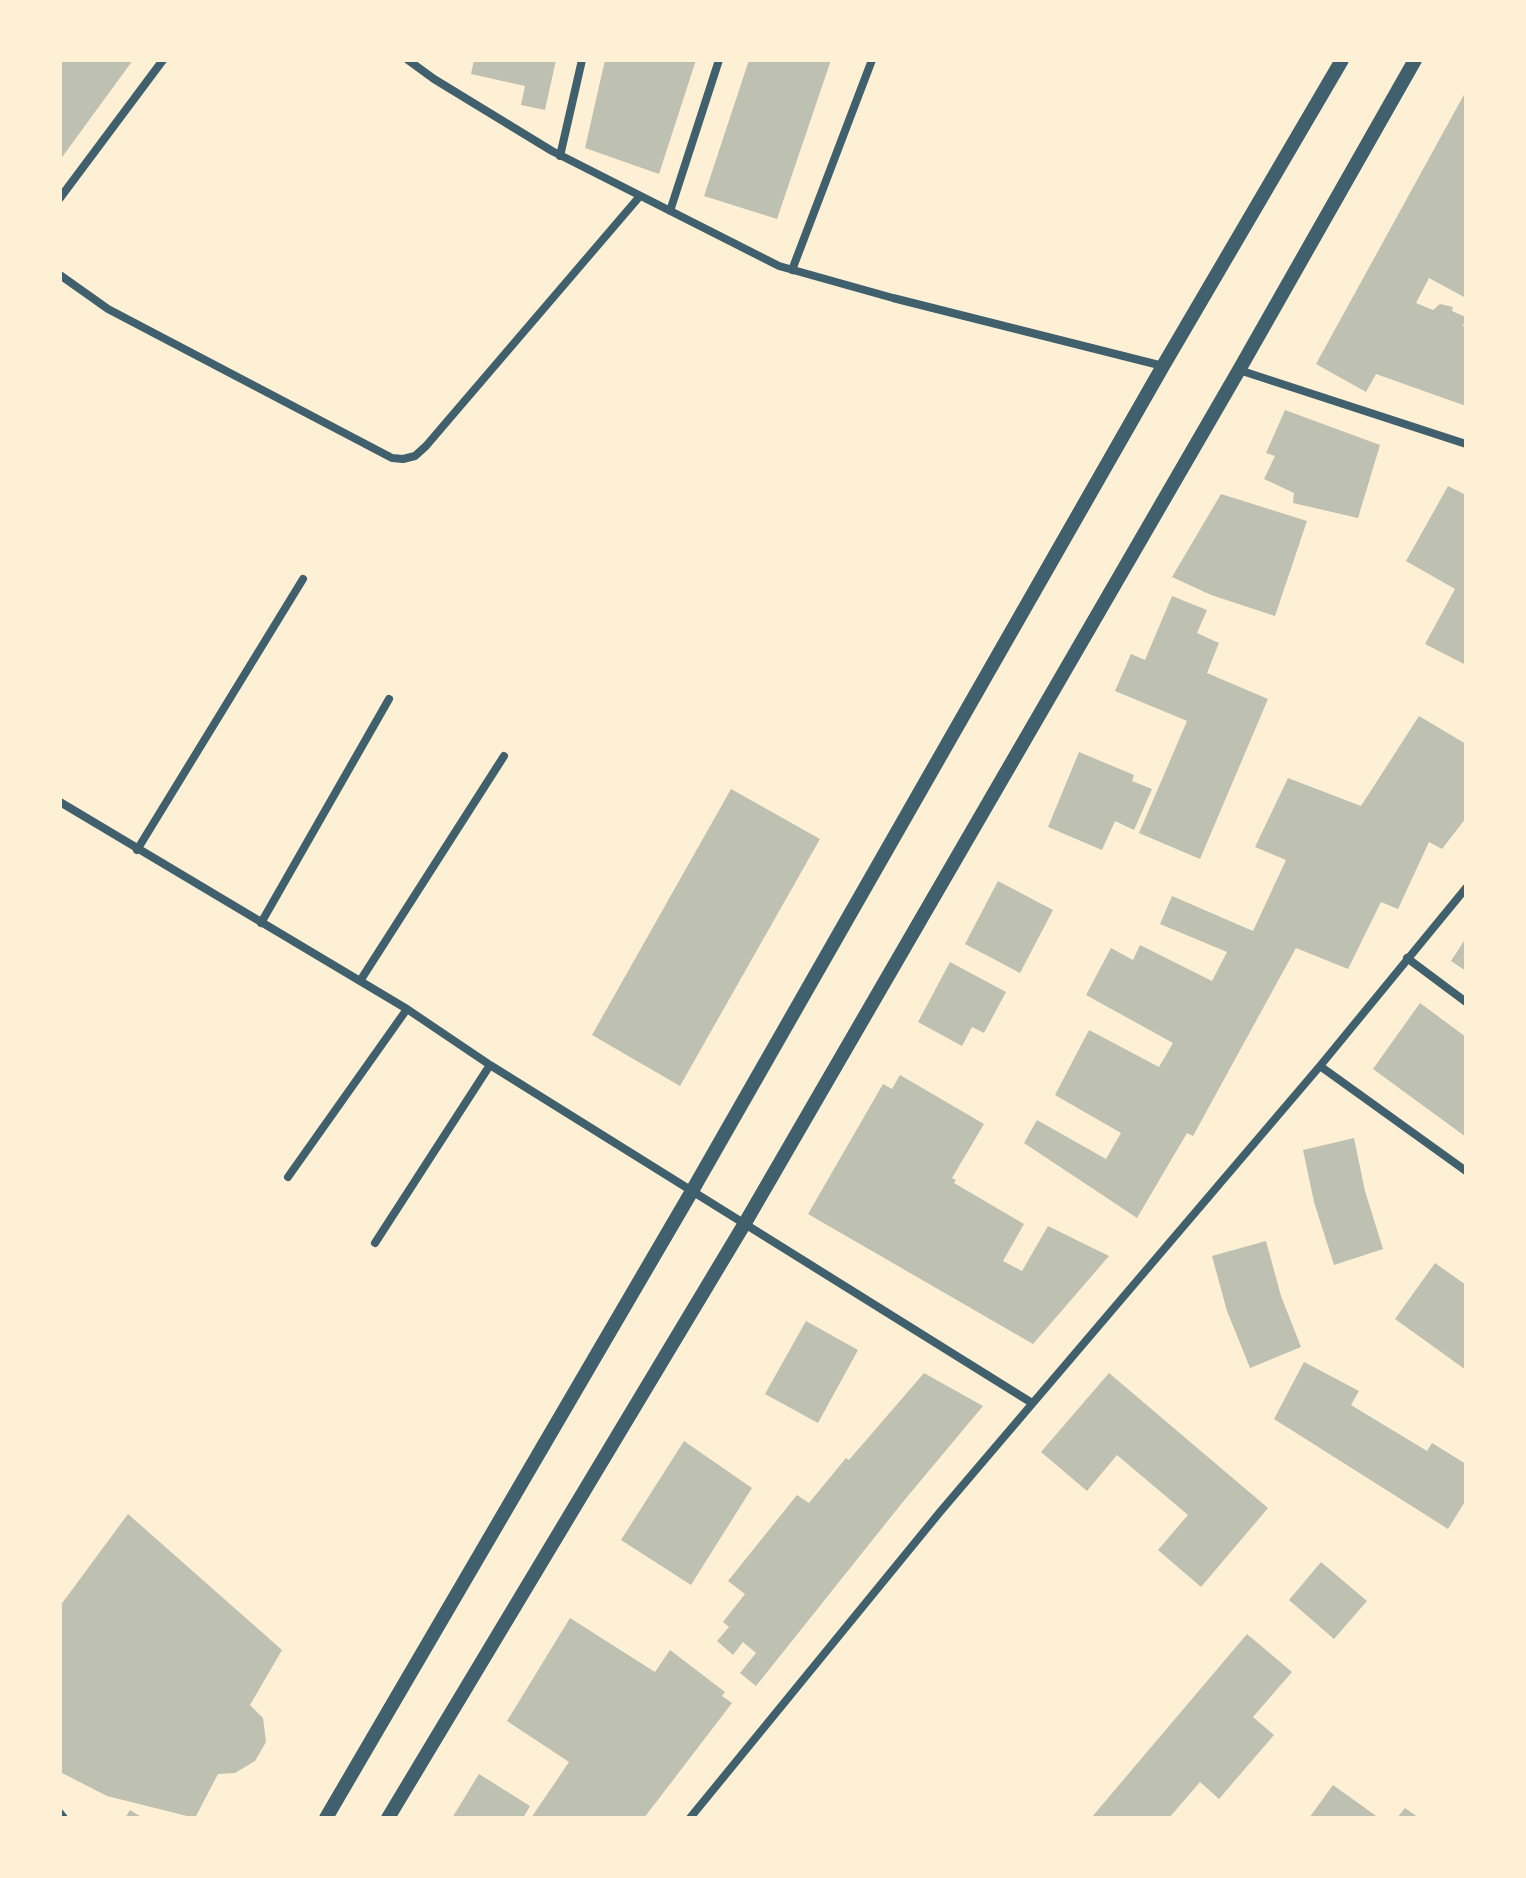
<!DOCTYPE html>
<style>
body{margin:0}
#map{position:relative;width:1526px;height:1878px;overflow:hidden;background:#fdf0d5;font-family:"Noto Sans",sans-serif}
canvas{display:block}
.frame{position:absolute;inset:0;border:62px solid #fdf0d5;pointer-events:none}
</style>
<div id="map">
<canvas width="1526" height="1878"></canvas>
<div class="frame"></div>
</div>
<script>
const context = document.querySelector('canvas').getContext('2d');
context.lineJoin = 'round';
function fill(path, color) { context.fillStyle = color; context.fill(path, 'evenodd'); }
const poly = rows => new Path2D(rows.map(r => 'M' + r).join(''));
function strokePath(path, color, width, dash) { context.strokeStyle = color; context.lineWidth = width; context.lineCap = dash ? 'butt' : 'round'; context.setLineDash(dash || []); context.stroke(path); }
const building = poly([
 [60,60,133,60,60,160],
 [474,60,556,60,545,110,521,105,525,86,471,74],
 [605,60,696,60,659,174,585,148],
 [749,60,831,60,777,219,704,196],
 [1466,91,1466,298,1429,278,1416,303,1433,310,1440,304,1453,307,1452,311,1466,317,1463,326,1466,328,1466,406,1376,374,1366,392,1316,364],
 [1285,410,1380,445,1358,518,1293,503,1294,493,1264,479,1275,456,1266,453],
 [1448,486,1466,495,1466,665,1425,644,1455,589,1406,561],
 [1221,494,1307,521,1275,616,1211,595,1172,577],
 [1172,596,1207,610,1197,633,1219,643,1207,673,1268,699,1200,859,1139,833,1187,721,1115,691,1131,654,1145,660],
 [1419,716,1466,744,1466,818,1442,849,1429,842,1398,909,1381,902,1348,969,1296,948,1193,1136,1187,1133,1137,1218,1024,1143,1037,1120,1106,1159,1121,1133,1055,1095,1089,1030,1159,1067,1173,1043,1086,995,1111,948,1133,960,1140,945,1212,981,1227,952,1160,924,1172,896,1253,931,1286,860,1255,847,1288,778,1361,806],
 [1079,752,1134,775,1132,781,1152,789,1134,830,1115,821,1102,850,1048,827],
 [731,789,820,839,680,1086,592,1035],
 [998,881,1053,910,1020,973,965,944],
 [1466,938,1466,971,1451,961],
 [950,962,1006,992,984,1033,972,1027,962,1046,918,1022],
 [1420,1003,1466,1037,1466,1137,1373,1069],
 [900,1075,984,1124,952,1178,956,1180,954,1183,1024,1224,1003,1261,1022,1271,1048,1226,1109,1256,1033,1344,808,1214,883,1084,892,1089],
 [1354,1138,1365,1191,1383,1249,1334,1265,1314,1202,1303,1150],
 [1266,1241,1281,1296,1301,1347,1250,1368,1227,1311,1212,1256],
 [1435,1263,1466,1285,1466,1370,1395,1319],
 [806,1321,858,1350,818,1423,765,1394],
 [1304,1362,1359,1391,1351,1405,1427,1451,1432,1443,1466,1464,1466,1500,1448,1529,1274,1419],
 [924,1373,983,1406,902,1503,756,1686,740,1673,756,1653,743,1642,733,1655,717,1641,729,1627,723,1622,745,1594,728,1581,797,1495,809,1503,846,1458,849,1460],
 [1109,1373,1268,1508,1201,1587,1158,1550,1188,1515,1117,1455,1087,1491,1041,1452],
 [684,1441,752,1488,691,1585,621,1540],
 [128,1514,282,1650,250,1705,263,1718,266,1742,255,1761,235,1773,218,1774,195,1818,107,1796,60,1772,60,1606],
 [1321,1562,1367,1601,1334,1639,1289,1600],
 [570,1618,655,1672,670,1650,725,1692,722,1696,732,1703,644,1818,531,1818,569,1762,507,1721],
 [1247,1634,1292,1672,1253,1717,1274,1735,1219,1799,1200,1782,1169,1818,1091,1818],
 [479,1774,530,1806,523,1818,452,1818],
 [1333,1785,1379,1818,1309,1818],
 [1405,1808,1419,1818,1397,1818],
 [130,1810,143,1818,125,1818]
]);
const minor = poly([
 [408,60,434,79,552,151,779,266,893,298,1163,366],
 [560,156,582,60],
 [60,198,163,60],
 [670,211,719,60],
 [792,270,872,60],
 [60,275,108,309,392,458,403,459,415,456,426,446,640,196],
 [1239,370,1466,444],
 [60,802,407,1009,490,1065,1032,1403],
 [137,850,303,579],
 [261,923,389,699],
 [1407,958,1466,1002],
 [360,981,504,756],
 [1320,1066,1466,1171],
 [288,1177,407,1009],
 [375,1243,490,1065],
 [60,1813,64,1818],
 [690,1818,940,1512,1320,1066,1466,888]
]);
const tertiary = poly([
 [326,1818,692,1191,1163,366,1342,60],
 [388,1818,745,1223,1239,370,1415,60]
]);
fill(building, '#bec0b2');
strokePath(minor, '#3f606c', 8);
strokePath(tertiary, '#3f606c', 14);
</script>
